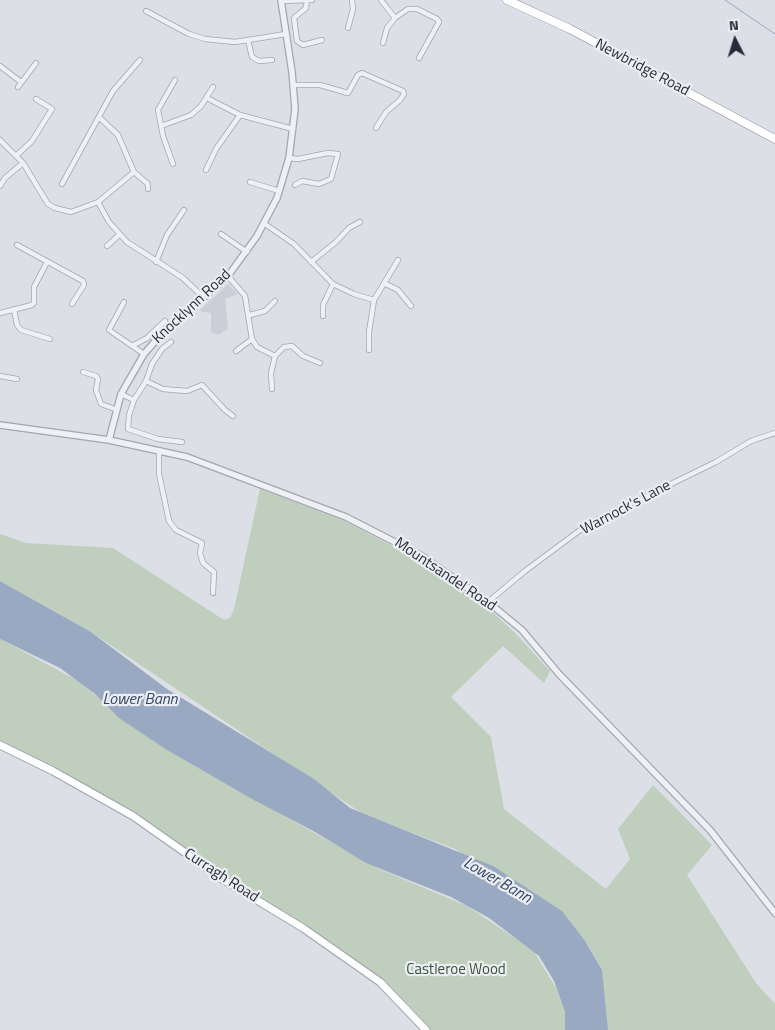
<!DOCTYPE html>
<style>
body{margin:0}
#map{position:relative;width:775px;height:1030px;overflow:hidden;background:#dcdfe5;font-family:"Titillium Web",sans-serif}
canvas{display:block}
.north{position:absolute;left:710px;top:15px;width:50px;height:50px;-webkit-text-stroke:4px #ebeef3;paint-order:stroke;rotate:355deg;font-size:14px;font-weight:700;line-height:20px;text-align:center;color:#282c3a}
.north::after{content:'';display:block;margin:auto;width:18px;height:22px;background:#282c3a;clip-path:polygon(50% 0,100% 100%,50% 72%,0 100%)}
</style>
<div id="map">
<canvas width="775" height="1030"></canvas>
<div class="north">N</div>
</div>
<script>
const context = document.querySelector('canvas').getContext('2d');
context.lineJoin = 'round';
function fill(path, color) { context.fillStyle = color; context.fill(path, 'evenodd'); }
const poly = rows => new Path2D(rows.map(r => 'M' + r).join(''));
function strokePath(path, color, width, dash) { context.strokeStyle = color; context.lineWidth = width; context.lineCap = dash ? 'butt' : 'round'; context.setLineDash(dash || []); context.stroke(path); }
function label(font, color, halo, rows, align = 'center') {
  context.font = font + ' "Titillium Web",sans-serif'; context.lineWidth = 4.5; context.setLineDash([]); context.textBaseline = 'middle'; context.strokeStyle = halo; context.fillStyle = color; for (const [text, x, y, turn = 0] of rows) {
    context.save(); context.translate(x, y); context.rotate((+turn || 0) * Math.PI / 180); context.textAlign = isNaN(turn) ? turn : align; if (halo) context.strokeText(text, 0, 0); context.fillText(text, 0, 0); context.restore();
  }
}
const built = poly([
 [228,284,238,294,225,299,228,329,218,335,211,332,211,313,199,311]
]);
const green = poly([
 [260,489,347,522,420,561,485,605,516,634,550,671,544,683,503,646,451,697,491,737,504,809,606,889,630,859,618,829,653,785,712,845,687,875,756,983,775,1004,775,1030,606,1030,602,970,588,945,455,849,363,814,91,632,0,581,0,534,26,543,113,548,224,620,230,618,234,609],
 [0,639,78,681,136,729,193,765,377,868,467,906,533,950,556,988,565,1012,565,1030,430,1030,409,1005,375,974,334,944,243,887,128,808,0,741]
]);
const water = poly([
 [0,581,91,632,167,689,314,779,350,808,493,866,562,911,585,941,602,970,608,1030,565,1030,565,1012,554,981,539,956,489,918,451,897,366,863,315,832,252,799,167,750,119,718,95,694,60,668,0,639]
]);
const stream = poly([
 [725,0,775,34]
]);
const minor = poly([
 [307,0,306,8,294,18,297,41,303,45,322,40],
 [381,0,395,18],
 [281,1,312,0],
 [146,11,189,34,205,39,235,42,286,34],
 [348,28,353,9,352,0],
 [248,40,252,57,259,61,272,60],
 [383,43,387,28,395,18,408,9,417,9,437,19,439,22,419,58],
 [0,66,21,82],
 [294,85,320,85,348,93,358,75,362,73,403,91,404,94,400,100,386,112,376,128],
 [18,87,36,63],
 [207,98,240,115,293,129],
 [161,126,191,115,201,106,213,87],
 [0,140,23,163,48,204,55,208,71,212,98,202,109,222,127,242,183,278,204,298],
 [17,155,32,141,52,109,36,99],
 [289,158,298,159,328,153,338,154,331,179,319,184,302,181,295,185],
 [173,164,163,136,158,110,175,80],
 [206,170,216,149,240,115],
 [134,172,148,184,148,189],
 [250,182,279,191],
 [62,184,113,91,140,60],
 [0,186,5,178,23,163],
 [98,202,134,172,118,135,100,118],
 [265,224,294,244,333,284,354,294,374,300,369,332,369,350],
 [221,234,247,252],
 [17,245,83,281,84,285,72,304],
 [107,246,119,235],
 [156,262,167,235,184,210],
 [311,262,336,242,349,228,360,222],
 [228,276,245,296,252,339,257,347,275,356,271,373,272,389],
 [384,283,398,290,411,306],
 [374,300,398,260],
 [124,302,109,330,144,354],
 [14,309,17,325,21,330,50,339],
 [0,313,32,305,34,303,34,287,47,262],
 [250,315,265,311,275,301],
 [323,316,323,305,333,284],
 [132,346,147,338,165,321],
 [236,351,252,339],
 [275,356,284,347,292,346,303,356,320,363],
 [83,372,96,376,98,379,96,390,101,404,115,409],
 [0,376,17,379],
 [146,381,163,389,174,390,187,391,202,385,225,410,233,416],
 [121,394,134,400,129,415,128,429,158,439,182,442],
 [134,400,146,381,152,364,162,349,171,342],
 [159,450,159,474,169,521,176,530,202,543,200,553,203,563,214,572,213,593],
 [488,602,525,571,587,525,716,462,751,441,775,433]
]);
const tertiary = poly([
 [0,425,109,440,187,457,346,517,422,556,488,602,522,630,559,674,710,830,775,913],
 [109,440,121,394,144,354,159,337,228,276,257,236,277,198,289,158,295,109,292,72,281,0]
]);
const primary = poly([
 [0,745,53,771,133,816,224,880,303,928,380,982,426,1030]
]);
const trunk = poly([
 [507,0,570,29,775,139]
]);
const streetNames = [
 ["Newbridge Road",642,68,28],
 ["Knocklynn Road",192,307,-43],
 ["Warnock's Lane",626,508,-28],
 ["Mountsandel Road",445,575,34],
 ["Curragh Road",221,876,33]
];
const parkNames = [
 ["Castleroe Wood",456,970]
];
const waterNames = [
 ["Lower Bann",140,700],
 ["Lower Bann",497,881,30]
];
fill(built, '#cbced6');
fill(green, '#c0cebe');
fill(water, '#9aa9c2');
strokePath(stream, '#9aa9c2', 1);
strokePath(minor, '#a2a6ae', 6);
strokePath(tertiary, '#a2a6ae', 8);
strokePath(primary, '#9da2af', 9);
strokePath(trunk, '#858b9a', 9);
strokePath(minor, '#eff0f4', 4.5);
strokePath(tertiary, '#eff0f4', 5.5);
strokePath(primary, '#fff', 7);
strokePath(trunk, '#fff', 8);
label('15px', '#282c3a', '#ebeef3', streetNames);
label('15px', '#395436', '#ebeef3', parkNames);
label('italic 16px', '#364769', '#ebeef3', waterNames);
</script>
